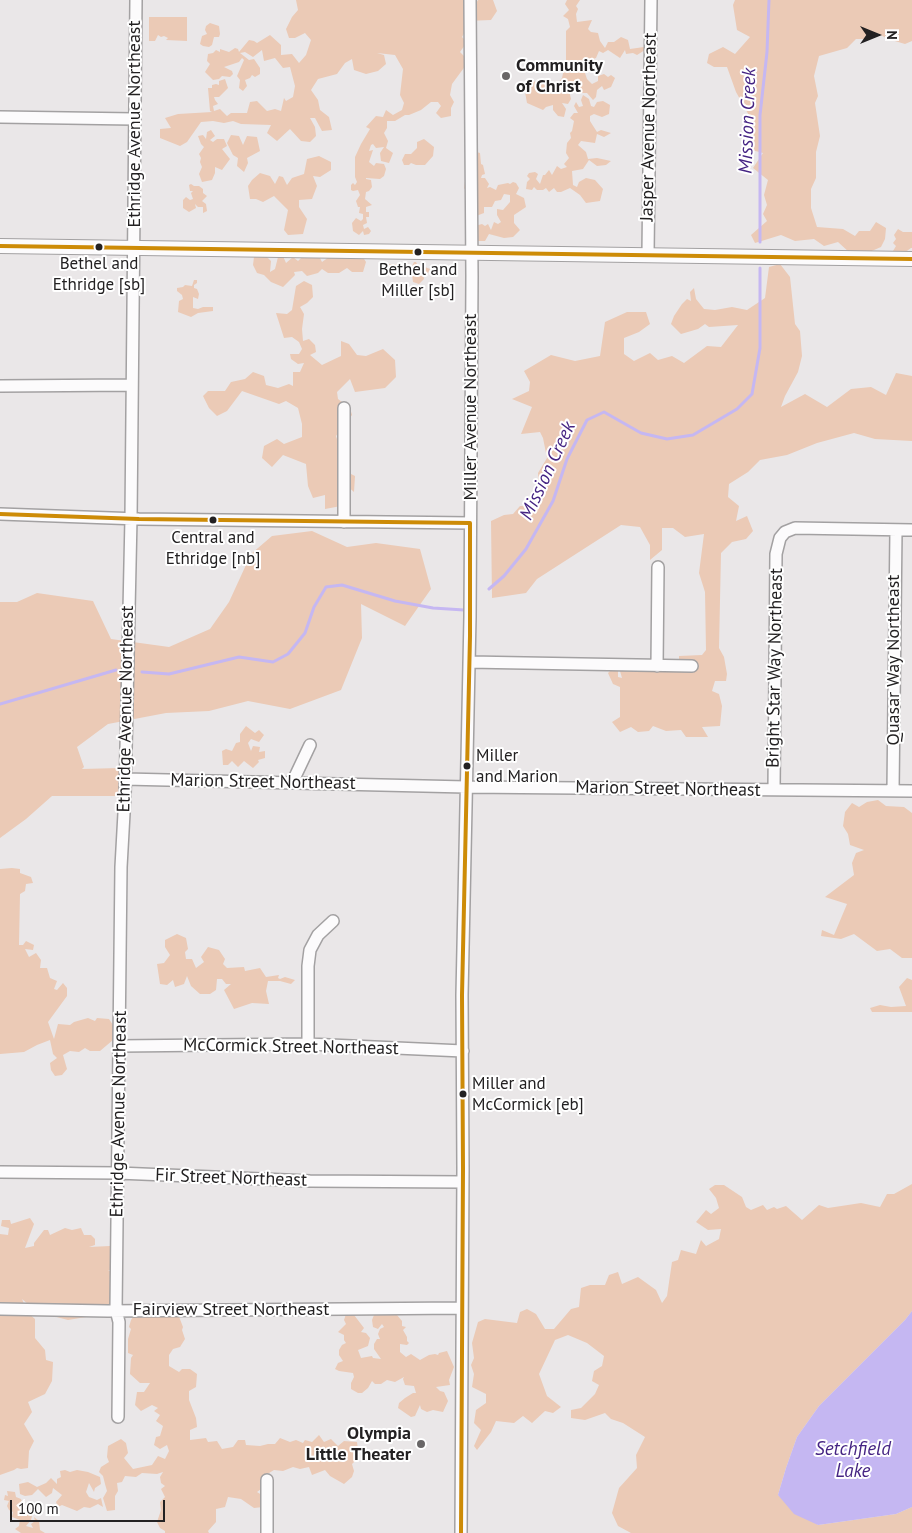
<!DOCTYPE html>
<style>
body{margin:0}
#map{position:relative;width:912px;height:1533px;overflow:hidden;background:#eae7e8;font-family:"PT Sans",sans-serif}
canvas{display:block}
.north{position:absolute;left:852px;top:10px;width:50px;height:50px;-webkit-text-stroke:4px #fff;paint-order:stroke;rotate:90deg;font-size:14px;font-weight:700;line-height:20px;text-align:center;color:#232122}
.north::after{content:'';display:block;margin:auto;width:18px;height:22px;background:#232122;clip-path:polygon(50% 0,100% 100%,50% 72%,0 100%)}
.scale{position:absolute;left:10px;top:1500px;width:155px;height:22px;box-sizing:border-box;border:2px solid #232122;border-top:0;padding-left:6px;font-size:15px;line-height:18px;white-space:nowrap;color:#232122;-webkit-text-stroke:4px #fff;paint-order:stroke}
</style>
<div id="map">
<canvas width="912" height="1533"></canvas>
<div class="north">N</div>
<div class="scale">100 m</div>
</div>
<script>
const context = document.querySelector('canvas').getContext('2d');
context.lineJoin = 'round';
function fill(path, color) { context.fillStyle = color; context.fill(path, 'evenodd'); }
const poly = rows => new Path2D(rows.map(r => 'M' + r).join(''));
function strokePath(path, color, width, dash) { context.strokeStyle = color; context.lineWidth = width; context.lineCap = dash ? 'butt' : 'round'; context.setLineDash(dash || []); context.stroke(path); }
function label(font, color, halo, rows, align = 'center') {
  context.font = font + ' "PT Sans",sans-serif'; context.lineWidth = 4; context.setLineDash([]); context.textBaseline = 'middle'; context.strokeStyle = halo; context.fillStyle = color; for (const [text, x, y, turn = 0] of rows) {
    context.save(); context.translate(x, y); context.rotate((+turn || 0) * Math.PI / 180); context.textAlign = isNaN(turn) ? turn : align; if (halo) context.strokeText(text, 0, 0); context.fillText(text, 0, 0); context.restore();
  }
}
const green = poly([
 [296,0,473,0,475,5,478,0,493,0,497,11,491,20,466,21,464,23,467,28,462,37,467,42,460,52,465,57,466,65,452,84,450,95,454,102,451,108,451,116,441,118,436,113,441,106,438,102,431,102,421,110,409,115,405,115,395,121,387,121,387,128,384,133,388,141,386,148,393,153,389,163,381,161,380,153,384,147,376,148,373,144,371,145,369,151,373,150,369,162,374,166,376,163,384,164,386,169,384,176,380,179,366,178,366,179,371,180,372,187,369,191,366,192,365,199,372,205,366,207,366,212,369,212,369,217,366,217,367,223,363,225,364,229,368,227,371,231,369,234,364,235,363,231,359,235,353,231,352,223,356,218,361,221,363,219,363,214,359,213,360,207,358,207,356,201,360,195,358,190,353,191,351,190,351,185,353,183,355,185,357,182,355,177,355,157,361,144,370,129,366,127,376,116,383,117,386,110,393,115,402,110,404,103,400,95,403,69,395,55,377,53,384,55,386,64,378,71,366,74,354,70,352,59,345,63,337,74,318,79,311,90,318,100,320,110,329,117,332,130,322,131,315,118,310,118,315,127,316,136,310,142,301,141,290,129,277,141,267,133,271,125,241,124,233,121,224,123,213,121,201,122,187,142,180,146,160,138,160,129,171,128,165,118,178,114,212,112,210,111,208,88,212,88,212,85,216,84,219,85,219,81,225,79,228,88,219,97,214,97,215,100,218,104,213,106,214,111,220,109,227,116,231,113,247,113,250,102,257,101,267,111,275,109,281,111,284,98,286,101,293,97,295,86,290,67,283,68,275,58,264,61,262,50,253,57,245,52,240,53,249,60,254,59,260,68,260,74,255,77,252,75,250,78,245,80,247,86,243,91,239,88,240,80,237,76,244,60,242,58,239,62,224,67,232,71,233,74,230,77,222,76,219,79,213,80,205,72,210,64,207,61,208,54,213,53,216,50,220,52,220,49,229,52,235,48,238,49,239,52,249,40,254,41,257,43,270,35,281,45,281,55,292,54,299,63,306,55,311,40,305,33,295,38,289,38,286,29,292,17,298,10],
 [567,0,580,0,576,6,578,9,576,14,577,22,592,20,588,29,591,32,598,33,600,41,605,48,608,42,614,42,621,37,628,40,630,49,644,47,645,50,637,55,633,53,626,54,625,50,620,58,608,50,603,53,599,51,596,58,590,60,585,58,588,67,585,73,587,79,592,84,598,81,598,76,604,74,608,77,611,75,615,78,611,87,604,90,602,86,597,90,596,97,593,100,587,93,582,93,580,86,573,85,569,90,571,99,568,104,562,103,566,109,564,117,558,116,553,110,553,105,546,107,543,110,527,103,525,92,533,81,542,84,550,81,556,86,562,78,566,60,566,31,570,27,568,19,563,16,569,10,565,4],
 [735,0,912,0,912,41,905,44,888,39,877,33,867,39,856,39,847,48,819,56,814,76,818,96,815,103,820,136,816,152,816,178,811,189,811,208,817,227,843,229,855,236,859,231,870,231,876,222,886,228,885,239,881,247,867,253,850,253,838,242,824,246,814,239,795,241,781,235,755,243,751,235,767,221,763,214,767,205,764,195,768,180,753,168,763,153,748,149,751,119,736,92,727,67,714,67,707,63,709,54,723,47,735,54,750,37,737,30,733,5],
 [149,17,187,17,187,41,166,40,168,38,164,36,161,37,158,35,155,41,149,41],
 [210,23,219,26,220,34,219,37,214,37,212,45,209,47,203,46,200,44,202,36,207,34,205,30,206,26],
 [583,95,589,99,591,106,594,107,597,102,603,101,610,105,609,114,602,117,594,114,590,116,590,121,597,132,601,130,611,133,604,137,597,134,595,143,581,141,578,145,586,152,588,159,597,158,611,161,606,165,597,166,589,160,583,169,572,171,573,185,577,187,579,182,586,178,595,180,603,189,600,201,586,203,580,195,570,188,561,192,557,192,554,188,549,192,546,188,543,190,537,190,534,187,532,190,526,189,527,182,530,179,527,176,529,173,535,172,538,174,536,179,540,184,543,175,545,175,549,170,552,175,557,166,561,169,567,167,564,164,569,158,566,153,567,143,571,138,570,133,572,131,574,121,570,118,574,113,578,113,574,106,576,102,579,107,583,106,581,100],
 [211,130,215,136,210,140,213,142,217,139,224,139,227,146,222,149,230,159,222,170,215,167,215,173,212,180,202,182,199,174,202,167,200,162,201,158,199,154,204,147,201,144,198,136,203,135,206,139,207,132],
 [231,135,239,136,243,145,247,136,257,137,260,151,247,158,248,163,244,172,237,166,238,158,233,155,227,143],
 [424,139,434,147,433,156,425,165,416,165,411,163,409,165,404,165,402,160,405,154,411,154,417,148,417,142],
 [476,152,480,153,481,164,483,165,485,174,482,175,481,178,485,178,489,184,487,188,490,187,496,190,498,185,508,183,510,184,513,182,516,183,519,188,516,194,524,198,526,207,514,215,514,223,520,230,513,237,504,238,489,234,485,241,475,241,475,226,482,224,485,226,488,224,491,230,494,222,498,224,501,222,497,215,497,209,503,210,510,202,510,195,504,194,501,200,495,201,492,207,484,207,484,213,476,216,473,200,464,188,466,175,470,167,477,163,473,157],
 [319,156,331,162,331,170,320,177,313,176,317,186,312,199,299,200,299,207,307,219,303,234,288,235,284,230,288,210,274,196,263,202,256,199,250,199,248,186,252,180,260,173,270,176,275,184,279,176,283,177,287,185,292,178,304,174,307,159],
 [191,184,194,186,199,186,203,189,203,193,207,196,202,201,206,204,207,211,203,213,203,207,198,207,195,204,196,208,189,212,183,208,183,200,186,197,190,200,193,199,191,193,193,191,190,191,189,185],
 [898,229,903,232,912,232,912,248,911,248,904,253,900,251,895,253,893,251,896,246,893,243,896,239,894,235],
 [359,251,366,262,363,272,352,272,347,268,339,273,328,273,322,269,318,273,307,276,302,271,294,272,295,275,283,287,271,282,264,275,257,273,253,265,254,257,266,256,271,261,270,272,275,269,278,257,283,256,286,263,293,257,298,261,305,254,317,252,322,262,336,252,351,258],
 [382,262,385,264,399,264,402,266,405,262,412,266,414,262,416,262,419,268,416,270,416,273,421,273,425,267,430,269,428,273,423,275,424,279,419,284,413,282,412,274,408,273,402,275,399,273,398,266,386,266,385,268,381,269,380,264],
 [780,264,790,277,795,324,800,331,802,356,798,372,785,396,781,407,805,394,827,407,851,389,871,387,886,395,896,373,912,376,912,441,875,439,854,433,817,443,787,455,760,460,748,472,729,484,728,497,739,506,736,521,747,516,753,531,746,539,732,542,721,553,719,648,724,657,727,674,726,681,715,681,712,691,719,694,722,706,720,726,702,727,708,737,686,737,681,730,666,731,653,726,649,731,638,732,631,727,620,732,612,722,620,717,620,687,613,684,608,673,613,668,618,671,618,677,622,678,620,671,677,672,680,667,696,670,694,663,679,661,679,656,702,655,706,650,705,592,699,573,704,534,685,537,673,528,662,528,662,550,650,560,650,545,640,527,621,525,537,579,526,593,492,598,491,521,504,515,513,514,520,506,530,506,540,498,538,473,547,458,543,438,540,432,521,434,532,407,512,399,529,391,530,382,524,371,551,355,575,361,600,356,605,322,627,312,646,312,650,324,639,332,624,338,624,354,634,361,650,353,658,360,672,356,684,363,707,346,721,347,738,325,709,327,705,324,698,329,681,334,671,324,674,316,682,304,687,299,691,301,690,292,694,288,696,299,704,309,715,310,732,307,747,310,765,298,769,267],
 [194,280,197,280,197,283,194,285,194,288,197,289,199,294,198,299,193,297,193,308,198,309,203,307,213,307,213,311,198,313,191,317,178,312,179,301,183,299,182,295,177,291,177,288,183,287,185,285,192,286],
 [304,281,312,285,313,297,307,303,300,307,304,314,302,329,303,341,309,339,315,345,316,352,310,355,322,365,341,356,341,341,349,344,357,355,366,356,383,349,395,360,396,377,385,388,355,392,350,379,337,392,338,399,350,408,352,415,336,436,339,445,337,467,355,476,354,492,339,479,341,506,325,509,325,495,313,498,308,486,306,464,283,455,272,467,262,458,264,446,277,439,284,444,302,437,302,424,298,408,286,401,279,404,242,391,227,411,217,416,209,408,203,396,208,391,225,391,231,382,245,379,253,372,264,376,266,385,278,388,289,384,293,386,293,372,300,372,304,363,298,364,291,359,290,354,299,354,302,349,299,342,292,337,284,338,276,313,287,314,292,310,296,286],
 [312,531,347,547,376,543,420,549,431,589,405,626,361,604,362,638,341,690,290,709,248,701,209,711,166,713,108,724,77,747,84,767,82,769,119,768,119,796,52,796,26,819,0,838,0,602,17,602,37,593,93,601,111,639,169,647,210,629,229,602,251,554,272,536],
 [246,726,255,733,259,730,264,735,259,742,251,739,248,743,251,751,253,746,260,747,259,752,265,751,265,758,258,760,259,762,253,768,244,761,238,767,232,761,228,765,223,765,222,751,226,749,232,751,236,743,240,742,240,734],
 [878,800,886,806,904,807,912,813,912,958,902,958,890,949,877,951,854,934,841,939,821,936,822,930,834,935,847,904,825,897,854,875,852,863,856,853,864,850,850,845,848,834,843,826,845,812,852,803,859,807,867,802],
 [12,868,20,869,20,873,31,877,33,883,26,884,25,891,20,894,19,945,23,945,26,941,34,945,33,950,25,949,29,957,36,953,41,960,40,968,47,968,50,978,57,981,54,989,57,990,63,983,67,988,67,996,48,1022,54,1039,58,1024,70,1025,74,1022,88,1018,95,1021,97,1018,109,1019,115,1028,113,1040,100,1051,90,1051,85,1048,79,1052,70,1051,63,1055,67,1069,62,1075,55,1076,51,1070,50,1063,57,1058,53,1054,50,1040,37,1045,24,1052,0,1054,0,869],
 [177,934,186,938,188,949,185,952,186,959,192,959,196,968,204,962,201,957,208,947,219,950,225,959,223,964,227,968,244,967,245,971,260,968,266,977,279,975,278,978,280,979,285,977,295,980,291,984,280,981,268,981,266,991,269,1004,252,1003,234,1009,224,990,231,984,226,984,222,979,217,979,216,990,210,994,200,994,191,986,187,976,184,984,175,987,173,980,167,985,160,984,157,964,164,963,170,955,165,947,165,940],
 [907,978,912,980,912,1012,872,1012,870,1008,880,1005,891,1007,906,1006,899,987],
 [912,1184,912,1311,905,1320,819,1406,797,1437,786,1468,778,1495,818,1525,896,1514,912,1507,912,1533,631,1533,618,1526,612,1513,619,1488,637,1468,636,1455,645,1437,623,1423,611,1419,605,1413,585,1420,571,1418,571,1410,581,1408,595,1394,599,1385,592,1381,594,1371,602,1366,604,1356,587,1343,568,1335,555,1340,539,1374,547,1396,561,1407,553,1413,545,1411,532,1423,523,1416,514,1423,496,1421,491,1432,477,1450,474,1446,481,1430,474,1423,476,1410,486,1403,486,1394,472,1387,474,1374,471,1365,474,1358,472,1343,478,1322,485,1319,517,1323,520,1312,527,1309,536,1314,545,1329,554,1329,571,1309,579,1307,581,1288,590,1285,605,1285,609,1275,618,1272,622,1284,638,1277,656,1290,662,1303,667,1296,672,1262,678,1260,681,1250,696,1254,701,1240,706,1246,719,1239,721,1229,708,1230,696,1222,706,1210,711,1214,719,1208,716,1198,709,1189,715,1185,724,1185,742,1197,746,1207,751,1210,763,1205,767,1210,774,1207,777,1209,786,1206,802,1220,819,1205,828,1208,861,1203,880,1207,887,1194,894,1194],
 [30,1218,34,1224,25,1248,34,1246,34,1243,44,1230,48,1230,50,1235,65,1228,72,1230,81,1228,84,1235,91,1235,95,1239,95,1245,89,1247,110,1246,122,1260,115,1270,108,1270,114,1273,112,1302,103,1315,96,1312,86,1317,68,1320,37,1312,22,1299,28,1313,35,1319,35,1338,45,1350,46,1360,53,1362,52,1381,45,1394,28,1402,32,1412,24,1424,34,1441,29,1451,28,1468,21,1469,17,1468,14,1470,0,1475,0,1234,8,1235,9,1228,1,1226,2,1220,10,1220,11,1224],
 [161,1305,173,1315,178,1314,183,1327,182,1330,185,1339,180,1347,173,1349,169,1355,169,1366,179,1372,182,1369,190,1369,197,1374,196,1387,189,1391,189,1400,196,1418,197,1427,190,1430,190,1440,206,1438,208,1442,217,1441,222,1449,233,1447,238,1440,245,1440,246,1445,260,1446,268,1444,275,1444,280,1438,290,1442,296,1440,303,1443,305,1440,312,1442,319,1435,324,1442,331,1439,338,1446,344,1441,357,1442,359,1457,352,1464,354,1471,352,1477,344,1484,330,1476,325,1470,312,1475,309,1467,300,1469,293,1467,283,1471,274,1470,264,1476,265,1486,257,1492,265,1497,263,1507,254,1508,241,1499,228,1497,225,1507,216,1509,216,1522,208,1531,209,1533,165,1533,165,1531,160,1528,157,1522,161,1510,160,1502,165,1497,161,1489,165,1486,161,1483,160,1477,163,1472,157,1474,142,1473,136,1477,125,1476,122,1482,117,1483,118,1491,115,1496,115,1510,107,1511,103,1498,107,1491,105,1484,103,1476,99,1472,101,1467,109,1462,107,1457,108,1446,121,1439,126,1443,128,1453,124,1458,133,1469,152,1465,158,1456,165,1459,169,1451,167,1445,160,1449,154,1445,156,1437,160,1436,163,1426,156,1421,160,1415,154,1411,158,1408,152,1405,141,1411,135,1405,137,1392,144,1392,150,1383,140,1383,130,1374,131,1358,133,1355,128,1353,128,1339,131,1329,129,1327,131,1320,135,1314,143,1318,148,1315,153,1307],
 [382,1311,391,1311,397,1315,402,1321,402,1326,406,1327,403,1330,407,1337,407,1341,409,1343,407,1345,400,1344,400,1352,406,1357,411,1354,420,1360,429,1355,435,1354,438,1355,439,1353,447,1351,454,1367,449,1380,450,1385,436,1387,440,1391,444,1392,448,1401,443,1412,433,1410,427,1412,421,1409,420,1405,415,1416,411,1417,398,1408,399,1403,405,1398,413,1393,416,1393,414,1386,405,1385,403,1379,404,1377,395,1382,387,1380,381,1384,375,1384,372,1381,368,1388,362,1393,358,1393,351,1389,351,1383,354,1377,353,1373,339,1371,335,1369,338,1363,343,1361,339,1355,339,1350,342,1345,346,1343,344,1340,344,1335,338,1332,346,1324,344,1320,346,1314,354,1315,364,1328,361,1332,366,1333,370,1338,368,1346,358,1350,361,1358,372,1356,373,1358,381,1359,374,1349,374,1344,377,1339,380,1339,378,1334,380,1329,384,1327,382,1324,378,1329,373,1327,372,1320,374,1315],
 [65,1470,70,1472,77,1470,88,1472,100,1477,101,1484,95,1488,94,1492,89,1483,86,1492,89,1497,97,1500,101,1498,103,1507,98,1504,90,1508,84,1507,77,1511,62,1505,58,1507,56,1502,62,1495,53,1488,52,1493,46,1497,38,1489,32,1495,25,1496,20,1494,19,1484,28,1482,37,1487,46,1483,51,1478,57,1484,57,1479,61,1477,60,1471],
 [7,1491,15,1492,16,1497,21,1499,23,1505,21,1509,25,1510,31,1508,33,1512,31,1520,26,1526,33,1528,31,1524,35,1521,34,1517,39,1521,40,1530,45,1533,21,1533,15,1529,19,1526,20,1520,12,1517,13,1512,9,1510,7,1506,9,1501,4,1500,5,1495,8,1496]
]);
const water = poly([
 [912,1311,912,1507,896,1514,818,1525,794,1514,778,1495,786,1468,797,1437,819,1406,905,1320]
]);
const stream = poly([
 [760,242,760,115,767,52,769,0],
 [489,589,504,576,526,549,553,501,567,459,587,420,604,412,641,433,667,439,693,435,737,409,752,394,760,348,760,268],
 [142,672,169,674,239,657,273,662,288,654,305,633,314,607,326,587,342,585,395,601,433,608,464,610],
 [0,704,116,670]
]);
const minor = poly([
 [0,117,134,119],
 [648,254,651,0],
 [0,386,132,385],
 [344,408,344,522],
 [0,514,139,519,470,523],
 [469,662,692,666],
 [657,666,658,567],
 [125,779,466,787,912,791],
 [292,783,310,745],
 [774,790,776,554,780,538,785,532,795,528,912,530],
 [893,790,896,530],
 [308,1044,308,966,310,950,318,935,333,921],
 [119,1046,308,1044,463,1051],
 [0,1172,118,1173,310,1181,463,1182],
 [0,1309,108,1311,462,1308],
 [118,1417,119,1322,116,1310,121,867,125,795,131,518,136,0],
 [267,1480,267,1533],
 [461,1533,463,1169,462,995,470,617,472,276,470,0]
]);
const tertiary = poly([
 [0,246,912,259]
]);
const bus1 = poly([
 [0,246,912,259],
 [0,514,139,519,470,523,470,636,462,995,463,1169,461,1533]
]);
const markers = [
 [506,76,5,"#696667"],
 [99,247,4.5,"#232122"],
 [418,252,4.5,"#232122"],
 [213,520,4.5,"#232122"],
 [467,766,4.5,"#232122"],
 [463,1094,4.5,"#232122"],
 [421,1444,5,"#696667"]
];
const busNames = [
 ["Bethel and",99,264],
 ["Ethridge [sb]",99,285],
 ["Bethel and",418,270],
 ["Miller [sb]",418,291],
 ["Central and",213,538],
 ["Ethridge [nb]",213,559],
 ["Miller",476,756,"left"],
 ["and Marion",476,777,"left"],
 ["Miller and",472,1084,"left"],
 ["McCormick [eb]",472,1105,"left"]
];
const poiNames = [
 ["Community",516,66],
 ["of Christ",516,87],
 ["Olympia",411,1434,"right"],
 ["Little Theater",411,1455,"right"]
];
const streetNames = [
 ["Ethridge Avenue Northeast",135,124,-90],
 ["Jasper Avenue Northeast",649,127,-89],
 ["Miller Avenue Northeast",471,407,-90],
 ["Quasar Way Northeast",894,660,-90],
 ["Bright Star Way Northeast",775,668,-89],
 ["Ethridge Avenue Northeast",126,709,-89],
 ["Marion Street Northeast",263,782,1],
 ["Marion Street Northeast",668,789,1],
 ["McCormick Street Northeast",291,1047,1],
 ["Ethridge Avenue Northeast",119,1114,-89],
 ["Fir Street Northeast",231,1178,2],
 ["Fairview Street Northeast",231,1310]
];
const waterNames = [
 ["Mission Creek",748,121,-88],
 ["Mission Creek",548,471,-65],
 ["Setchfield",853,1450],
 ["Lake",853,1472]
];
fill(green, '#ebcab6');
fill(water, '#c5b7f2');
strokePath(stream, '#c5b7f2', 3);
strokePath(minor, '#a3a1a2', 14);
strokePath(tertiary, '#a3a1a2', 16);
strokePath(minor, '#fcfbfc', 11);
strokePath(tertiary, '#fcfbfc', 14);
strokePath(bus1, '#cd8b07', 4);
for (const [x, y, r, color] of markers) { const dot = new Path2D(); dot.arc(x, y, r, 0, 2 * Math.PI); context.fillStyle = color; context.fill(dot); strokePath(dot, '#fff', 2); }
label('17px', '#232122', '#fff', busNames);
label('bold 18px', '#232122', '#fff', poiNames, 'left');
label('18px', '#232122', '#fff', streetNames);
label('italic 19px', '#452483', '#fff', waterNames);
</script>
